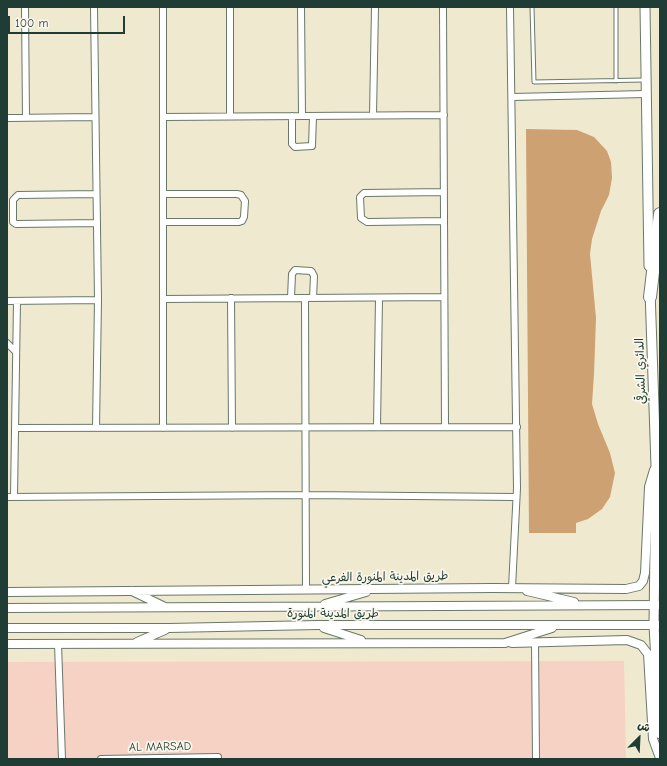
<!DOCTYPE html>
<meta charset="utf-8">
<style>
body{margin:0}
#map{position:relative;width:667px;height:766px;overflow:hidden;background:#efe9cf;font-family:"Comic Neue","Playpen Sans Arabic",sans-serif}
canvas{display:block}
.frame{position:absolute;inset:0;border:8px solid #1f3d34;pointer-events:none}
.north{position:absolute;left:619px;top:718px;width:40px;height:40px;-webkit-text-stroke:3px #fbf7ec;paint-order:stroke;rotate:24deg;font-size:11px;font-weight:700;line-height:16px;text-align:center;color:#1f3d34}
.north::after{content:'';display:block;margin:auto;width:14px;height:18px;background:#1f3d34;clip-path:polygon(50% 0,100% 100%,50% 72%,0 100%)}
.scale{position:absolute;left:8px;top:16px;width:117px;height:18px;box-sizing:border-box;border:2px solid #1f3d34;border-top:0;padding-left:5px;font-size:12px;line-height:14px;white-space:nowrap;color:#1f3d34;-webkit-text-stroke:3px #fbf7ec;paint-order:stroke}
</style>
<div id="map">
<canvas width="667" height="766"></canvas>
<div class="frame"></div>
<div class="north">ش</div>
<div class="scale">100 m</div>
</div>
<script>
const context = document.querySelector('canvas').getContext('2d');
context.lineJoin = 'round';
function fill(path, color) { context.fillStyle = color; context.fill(path, 'evenodd'); }
const poly = rows => new Path2D(rows.map(r => 'M' + r).join(''));
function strokePath(path, color, width, dash) { context.strokeStyle = color; context.lineWidth = width; context.lineCap = dash ? 'butt' : 'round'; context.setLineDash(dash || []); context.stroke(path); }
function label(font, color, halo, rows, align = 'center') {
  context.font = font + ' "Comic Neue","Playpen Sans Arabic",sans-serif'; context.lineWidth = 3.5; context.setLineDash([]); context.textBaseline = 'middle'; context.strokeStyle = halo; context.fillStyle = color; for (const [text, x, y, turn = 0] of rows) {
    context.save(); context.translate(x, y); context.rotate((+turn || 0) * Math.PI / 180); context.textAlign = isNaN(turn) ? turn : align; if (halo) context.strokeText(text, 0, 0); context.fillText(text, 0, 0); context.restore();
  }
}
const built = poly([
 [624,661,626,759,7,759,7,662]
]);
const building = poly([
 [526,129,577,130,594,137,607,151,611,162,612,178,609,195,601,211,592,239,590,254,596,318,594,374,592,404,598,424,610,453,615,473,610,497,602,509,588,519,576,523,576,533,529,533]
]);
const service = poly([
 [532,7,534,82,645,80],
 [616,7,616,81]
]);
const minor = poly([
 [25,7,26,118],
 [94,7,98,300,96,428],
 [301,7,302,116],
 [443,7,445,427],
 [510,7,517,488,512,588],
 [512,97,646,94],
 [373,115,375,7],
 [230,116,230,7],
 [292,116,292,144,295,147,312,146,313,116],
 [163,117,444,115],
 [7,118,95,117],
 [444,192,364,193,360,197,361,218,367,222,444,221],
 [96,194,18,195,13,200,13,222,16,224,97,223],
 [163,194,237,194,241,195,245,201,244,217,242,221,239,222,163,222],
 [231,298,232,428],
 [291,298,292,274,295,270,311,271,312,272,314,276,313,298],
 [305,298,306,589],
 [163,299,444,297],
 [7,301,98,300],
 [7,343,16,352],
 [377,427,379,298],
 [15,428,517,427],
 [163,428,163,7],
 [14,496,17,301],
 [7,497,306,495,516,497],
 [535,643,536,759],
 [58,644,62,759],
 [101,759,218,757,218,759]
]);
const tertiary = poly([
 [132,591,163,606],
 [527,591,574,602],
 [7,592,492,588,626,589,639,586,643,581,645,573,649,487,654,470],
 [325,604,366,592],
 [7,608,660,605],
 [7,628,169,628,318,625,660,625],
 [324,628,361,640],
 [137,642,165,630],
 [512,643,627,640,641,645,648,654,653,739,660,758],
 [7,644,505,643,552,628]
]);
const secondary = poly([
 [645,7,649,266],
 [650,290,656,466,654,625,660,734]
]);
const motorway = poly([
 [650,297,660,214]
]);
const streetNames = [
 ["الدائري الشرقي",641,371,-92],
 ["طريق المدينة المنورة الفرعي",385,577,-1],
 ["طريق المدينة المنورة",333,614],
 ["AL MARSAD",160,747,-1]
];
fill(built, '#f6d2c5');
fill(building, '#cda171');
strokePath(service, '#68796a', 5);
strokePath(minor, '#68796a', 8);
strokePath(tertiary, '#68796a', 10);
strokePath(secondary, '#68796a', 11);
strokePath(motorway, '#68796a', 14);
strokePath(service, '#fff', 3);
strokePath(minor, '#fff', 6);
strokePath(tertiary, '#fff', 8);
strokePath(secondary, '#fff', 9);
strokePath(motorway, '#fff', 12);
label('12px', '#1f3d34', '#fbf7ec', streetNames);
</script>
